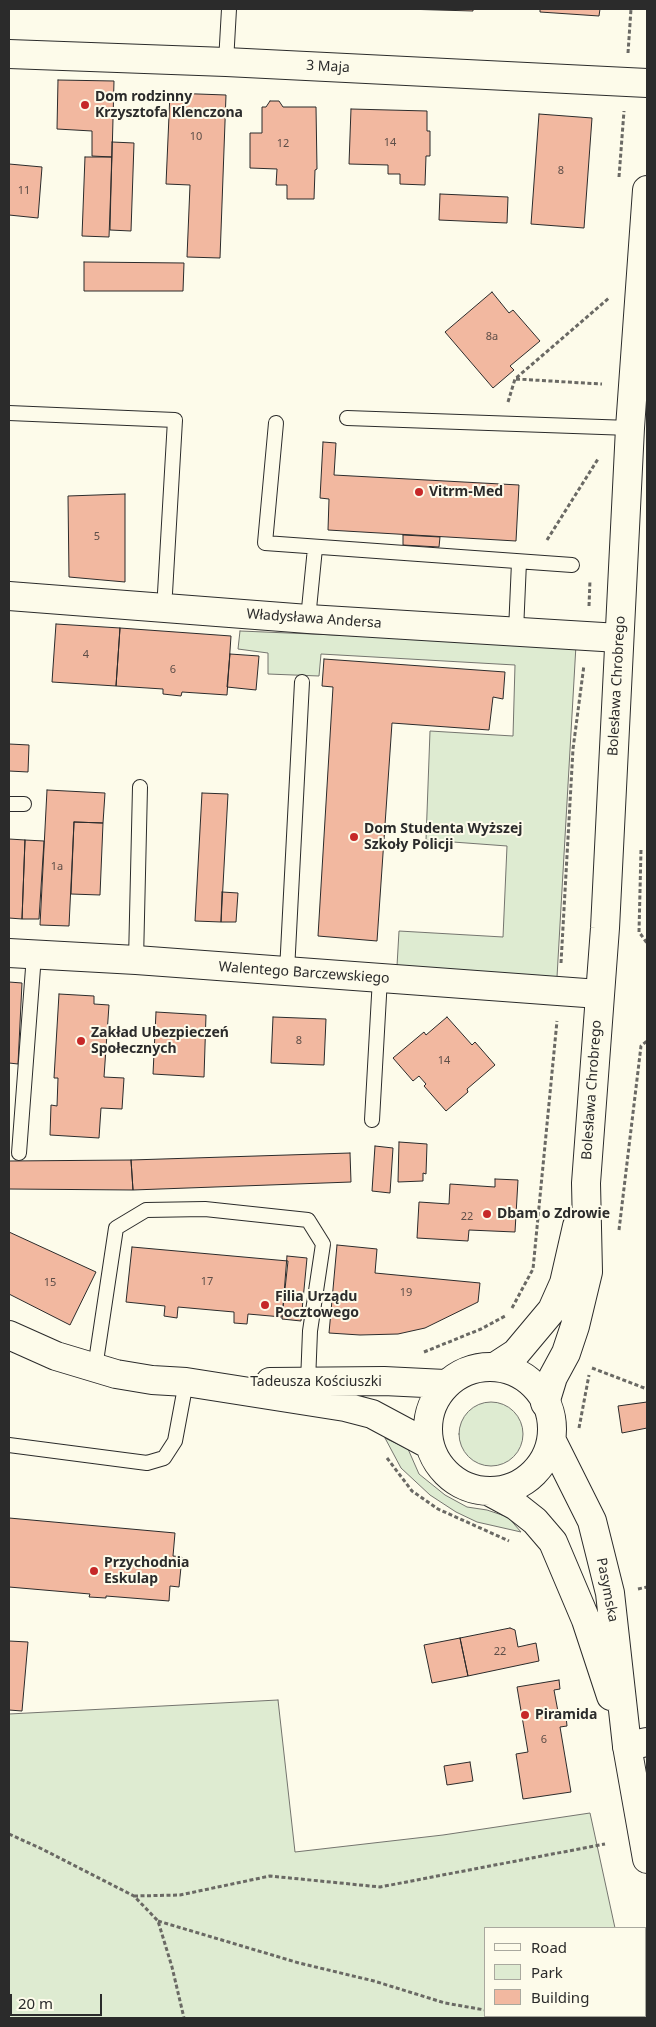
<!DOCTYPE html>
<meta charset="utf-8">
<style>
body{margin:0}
#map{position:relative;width:656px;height:2027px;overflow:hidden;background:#fdfbea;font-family:"Noto Sans",sans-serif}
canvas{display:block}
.frame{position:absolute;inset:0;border:10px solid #2b2b2b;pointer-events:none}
.legend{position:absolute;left:484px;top:1927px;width:162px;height:90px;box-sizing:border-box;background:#fdfbea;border:1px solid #a9a89e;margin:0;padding:6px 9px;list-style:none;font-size:15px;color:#2b2b2b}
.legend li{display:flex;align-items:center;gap:10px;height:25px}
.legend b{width:25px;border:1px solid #a9a89e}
.scale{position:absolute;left:10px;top:1994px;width:92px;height:22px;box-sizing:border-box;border:2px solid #2b2b2b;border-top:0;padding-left:6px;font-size:15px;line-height:18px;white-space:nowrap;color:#2b2b2b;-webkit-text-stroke:4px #fdfbea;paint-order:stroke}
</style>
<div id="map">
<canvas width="656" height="2027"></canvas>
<div class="frame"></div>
<ul class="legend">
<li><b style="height:6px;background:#fdfbea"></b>Road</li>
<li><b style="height:14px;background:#deebd1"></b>Park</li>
<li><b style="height:14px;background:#f2b8a0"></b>Building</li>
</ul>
<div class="scale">20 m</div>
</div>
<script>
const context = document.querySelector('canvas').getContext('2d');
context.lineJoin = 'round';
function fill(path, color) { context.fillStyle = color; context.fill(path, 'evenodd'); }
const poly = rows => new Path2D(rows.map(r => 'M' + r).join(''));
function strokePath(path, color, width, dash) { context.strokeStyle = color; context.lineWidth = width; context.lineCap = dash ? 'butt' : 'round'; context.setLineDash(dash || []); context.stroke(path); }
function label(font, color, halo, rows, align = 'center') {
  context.font = font + ' "Noto Sans",sans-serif'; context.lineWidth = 4; context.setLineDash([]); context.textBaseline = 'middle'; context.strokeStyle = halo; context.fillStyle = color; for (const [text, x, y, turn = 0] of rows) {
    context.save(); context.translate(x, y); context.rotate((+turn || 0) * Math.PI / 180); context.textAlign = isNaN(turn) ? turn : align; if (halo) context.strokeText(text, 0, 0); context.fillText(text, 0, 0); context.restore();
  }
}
const green = poly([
 [240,631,576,645,557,977,397,966,399,931,503,937,507,846,426,840,430,731,513,736,515,665,321,654,319,676,268,674,268,653,238,649,240,631],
 '459 1434a32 32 0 1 1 64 0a32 32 0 1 1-64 0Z',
 [385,1438,408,1449,419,1474,445,1495,467,1507,487,1510,508,1517,521,1532,477,1522,456,1512,430,1495,401,1468,385,1438],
 [278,1700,295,1852,443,1835,590,1813,615,1928,485,1928,485,2016,635,2016,635,2018,9,2018,9,1714,278,1700]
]);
const building = poly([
 [403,9,473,9,473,11,403,9],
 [540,9,600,9,599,16,540,12,540,9],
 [58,80,114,81,112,157,92,156,92,131,57,129,58,80],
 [170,93,226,95,220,258,187,257,190,185,166,184,170,93],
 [270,101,279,101,283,107,316,107,317,169,315,170,314,199,287,199,287,185,276,185,277,169,250,168,250,133,262,133,262,107,266,107,270,101],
 [351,109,427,111,427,131,430,131,430,156,426,156,425,185,400,184,400,174,388,174,388,165,349,164,351,109],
 [539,114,592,118,584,228,531,224,539,114],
 [112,142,134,143,131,231,110,230,112,142],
 [85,157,112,157,109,237,82,236,85,157],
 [9,164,42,167,38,218,9,215,9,164],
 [440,194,508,197,507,223,439,220,440,194],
 [84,262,184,263,183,291,84,291,84,262],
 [492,292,509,313,513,310,540,341,510,366,514,370,493,388,445,332,492,292],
 [323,442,336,443,334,475,519,485,516,541,328,530,329,499,320,498,323,442],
 [125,494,125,582,69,577,68,496,125,494],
 [403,535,440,537,439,547,403,545,403,535],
 [56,624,120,628,116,686,52,682,56,624],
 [120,628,231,636,227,695,182,692,181,696,163,694,163,689,116,686,120,628],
 [230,654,259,656,256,690,227,687,230,654],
 [324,659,505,672,503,699,493,697,489,730,392,723,377,941,318,936,333,687,322,686,324,659],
 [9,744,29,745,28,772,9,771,9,744],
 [47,790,105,793,103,823,74,822,69,926,40,925,47,790],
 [202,793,228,794,221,922,195,921,202,793],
 [74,822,103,823,100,895,71,894,74,822],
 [9,839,25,840,22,919,9,918,9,839],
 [25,840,44,841,39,919,22,919,25,840],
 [222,892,238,893,236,922,221,922,222,892],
 [9,982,22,983,18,1064,9,1063,9,982],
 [59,994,94,996,94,1004,109,1005,104,1077,124,1078,122,1109,101,1108,99,1138,50,1135,51,1105,57,1106,58,1078,54,1078,59,994],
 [156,1012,206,1015,204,1077,153,1074,156,1012],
 [273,1017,326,1019,324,1065,271,1063,273,1017],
 [447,1017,472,1045,475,1042,495,1065,467,1089,468,1092,446,1111,424,1086,426,1084,419,1076,413,1081,393,1058,424,1032,426,1035,447,1017],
 [399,1142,427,1144,426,1174,423,1173,423,1181,398,1182,399,1142],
 [375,1146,393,1148,390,1193,372,1191,375,1146],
 [350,1153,351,1182,133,1190,131,1160,350,1153],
 [131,1160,133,1190,9,1189,9,1161,131,1160],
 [495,1179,518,1180,515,1232,469,1230,468,1241,417,1238,419,1202,449,1204,450,1184,495,1187,495,1179],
 [9,1232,96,1272,70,1325,9,1294,9,1232],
 [337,1245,377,1249,375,1273,480,1283,478,1302,425,1328,398,1334,360,1335,329,1333,337,1245],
 [132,1247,288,1261,282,1317,248,1314,247,1324,234,1323,234,1312,178,1307,177,1318,164,1316,165,1306,126,1302,132,1247],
 [287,1256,307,1258,301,1321,282,1319,287,1256],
 [647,1402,647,1428,622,1433,618,1406,647,1402],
 [9,1518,175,1533,173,1556,182,1557,179,1587,170,1586,169,1601,106,1596,106,1598,89,1597,90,1594,9,1587,9,1518],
 [510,1628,515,1630,518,1647,536,1643,539,1661,468,1676,460,1638,510,1628],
 [460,1638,468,1676,432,1683,424,1645,460,1638],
 [9,1641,28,1642,22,1711,9,1710,9,1641],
 [559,1680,560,1689,554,1690,559,1717,566,1716,567,1726,560,1727,571,1792,523,1799,516,1754,528,1752,517,1687,559,1680],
 [470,1762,473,1781,447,1785,444,1766,470,1762]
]);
const path = poly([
 [628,53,631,9],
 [619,177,624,111],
 [516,379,602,384],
 [508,402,515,379,609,298],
 [547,540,598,459],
 [589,606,590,580],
 [641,850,639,932,647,943],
 [561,963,573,749,584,665],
 [619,1230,641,1046,647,1041],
 [512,1308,533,1269,557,1021],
 [424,1352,481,1329,507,1315],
 [592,1368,647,1389],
 [579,1428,589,1375],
 [387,1458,412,1491,438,1509,509,1541],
 [638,1589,647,1587],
 [9,1834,42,1849,134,1896,158,1921,172,1967,184,2018],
 [134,1896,180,1895,270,1876,380,1887,605,1844],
 [158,1921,299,1963,374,1981,445,2003,485,2010],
 [513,2016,518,2018]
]);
const service = poly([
 [226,62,229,9],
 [9,413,175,420,165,593],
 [347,418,630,428],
 [276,423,265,543,572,565],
 [308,619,315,548],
 [516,631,519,562],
 [9,804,24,804],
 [136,960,140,787],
 [287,971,302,682],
 [372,1120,380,978],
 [19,1153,34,955],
 [95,1368,116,1228,146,1210,205,1209,308,1220,323,1244,310,1331,308,1382],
 [9,1445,147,1463,164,1458,175,1441,186,1382]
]);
const minor = poly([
 [9,54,226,62,647,83],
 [9,596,308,619,619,638],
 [9,953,136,960,599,994],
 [627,1746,647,1742]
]);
const tertiary = poly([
 [496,1366,516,1353,552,1310,564,1283,577,1226],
 [545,1403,553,1377,566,1353,575,1326,588,1272,586,1183,605,928,630,428,647,190]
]);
const primary = poly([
 [9,1335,56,1356,116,1374,152,1380,186,1382,345,1407,372,1414,428,1444],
 '428 1429a62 62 0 1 1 124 0a62 62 0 1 1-124 0Z',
 [270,1382,384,1381,445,1384],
 [553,1443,592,1521,610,1593,627,1746,647,1859],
 [490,1492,516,1506,535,1521,553,1542,586,1620,611,1696]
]);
const markers = [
 [85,105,5,"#c62828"],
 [419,492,5,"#c62828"],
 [354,837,5,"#c62828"],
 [81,1041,5,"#c62828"],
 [487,1214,5,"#c62828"],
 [265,1305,5,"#c62828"],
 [94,1571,5,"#c62828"],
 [525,1715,5,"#c62828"]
];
const numberNames = [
 ["10",196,137],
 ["14",390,143],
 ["12",283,144],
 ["8",561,171],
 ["11",24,191],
 ["8a",492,337],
 ["5",97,537],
 ["4",86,655],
 ["6",173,670],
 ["1a",57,867],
 ["8",299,1041],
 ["14",444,1061],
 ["22",467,1217],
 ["17",207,1282],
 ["15",50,1283],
 ["19",406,1293],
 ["22",500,1652],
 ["6",544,1740]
];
const streetNames = [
 ["3 Maja",328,67,3],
 ["Władysława Andersa",314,619,4],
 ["Bolesława Chrobrego",617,686,-87],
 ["Walentego Barczewskiego",304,973,4],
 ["Bolesława Chrobrego",592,1090,-86],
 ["Tadeusza Kościuszki",316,1382],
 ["Pasymska",607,1590,79]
];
const poiNames = [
 ["Dom rodzinny",95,97],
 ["Krzysztofa Klenczona",95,113],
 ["Vitrm-Med",429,492],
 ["Dom Studenta Wyższej",364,829],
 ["Szkoły Policji",364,845],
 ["Zakład Ubezpieczeń",91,1033],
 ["Społecznych",91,1049],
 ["Dbam o Zdrowie",497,1214],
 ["Filia Urządu",275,1297],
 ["Pocztowego",275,1313],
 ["Przychodnia",104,1563],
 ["Eskulap",104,1579],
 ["Piramida",535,1715]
];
fill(green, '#deebd1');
strokePath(green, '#74746e', 1);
fill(building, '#f2b8a0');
strokePath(building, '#2b2b2b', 1);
strokePath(service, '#2b2b2b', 16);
strokePath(minor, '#2b2b2b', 30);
strokePath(tertiary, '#2b2b2b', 30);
strokePath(primary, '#2b2b2b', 30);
strokePath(path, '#6a6964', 3, [4, 2.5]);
strokePath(service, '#fdfbea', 14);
strokePath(minor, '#fdfbea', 28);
strokePath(tertiary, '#fdfbea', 28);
strokePath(primary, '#fdfbea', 28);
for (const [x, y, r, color] of markers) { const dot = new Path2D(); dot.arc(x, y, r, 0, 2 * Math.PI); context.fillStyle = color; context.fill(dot); strokePath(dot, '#fdfbea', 2); }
label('11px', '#5d4e48', null, numberNames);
label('14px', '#2b2b2b', '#fdfbea', streetNames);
label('bold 14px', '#2b2b2b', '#fdfbea', poiNames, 'left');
</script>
